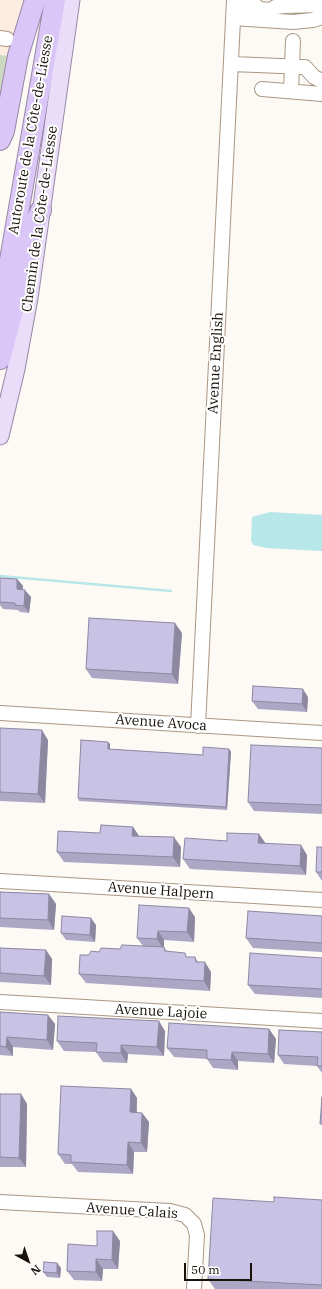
<!DOCTYPE html>
<meta charset="utf-8">
<style>
body{margin:0}
#map{position:relative;width:322px;height:1289px;overflow:hidden;background:#fdf9f5;font-family:"IBM Plex Serif",serif}
canvas{display:block}
.north{position:absolute;left:8px;top:1241px;width:40px;height:40px;-webkit-text-stroke:3px #fff;paint-order:stroke;rotate:140deg;font-size:11px;font-weight:700;line-height:16px;text-align:center;color:#18120b}
.north::after{content:'';display:block;margin:auto;width:14px;height:18px;background:#18120b;clip-path:polygon(50% 0,100% 100%,50% 72%,0 100%)}
.scale{position:absolute;left:184px;top:1263px;width:68px;height:18px;box-sizing:border-box;border:2px solid #18120b;border-top:0;padding-left:5px;font-size:12px;line-height:14px;white-space:nowrap;color:#18120b;-webkit-text-stroke:3px #fff;paint-order:stroke}
</style>
<div id="map">
<canvas width="322" height="1289"></canvas>
<div class="north">N</div>
<div class="scale">50 m</div>
</div>
<script>
const context = document.querySelector('canvas').getContext('2d');
context.lineJoin = 'round';
function fill(path, color) { context.fillStyle = color; context.fill(path, 'evenodd'); }
const poly = rows => new Path2D(rows.map(r => 'M' + r).join(''));
function strokePath(path, color, width, dash) { context.strokeStyle = color; context.lineWidth = width; context.lineCap = dash ? 'butt' : 'round'; context.setLineDash(dash || []); context.stroke(path); }
function label(font, color, halo, rows, align = 'center') {
  context.font = font + ' "IBM Plex Serif",serif'; context.lineWidth = 4; context.setLineDash([]); context.textBaseline = 'middle'; context.strokeStyle = halo; context.fillStyle = color; for (const [text, x, y, turn = 0] of rows) {
    context.save(); context.translate(x, y); context.rotate((+turn || 0) * Math.PI / 180); context.textAlign = isNaN(turn) ? turn : align; if (halo) context.strokeText(text, 0, 0); context.fillText(text, 0, 0); context.restore();
  }
}
const commercial = poly([
 [0,0,27,0,13,56,0,55]
]);
const green = poly([
 [0,55,13,56,0,122]
]);
const water = poly([
 [270,512,322,515,322,551,266,548,253,545,251,540,252,517]
]);
const stream = poly([
 [0,576,171,591]
]);
const minor = poly([
 [234,5,256,6,260,9,271,10,275,7,284,6,322,5],
 [233,18,293,22,313,20,322,17],
 [0,38,7,39],
 [232,64,305,67,314,77,322,81],
 [262,89,322,94],
 [291,91,293,41],
 [0,713,322,733],
 [198,726,234,0],
 [0,881,322,900],
 [0,1002,322,1021],
 [0,1202,170,1211,185,1215,194,1224,197,1235,194,1289]
]);
const major = poly([
 [0,436,16,369,29,298,71,0]
]);
const highway = poly([
 [0,140,4,131,18,56,35,0],
 [0,318,55,0],
 [0,359,21,280,28,239,41,210]
]);
const wall = poly([
 [0,578,17,579,23,586,22,589,31,597,29,613,20,612,18,610,3,609,0,605],
 [182,633,178,684,92,678,86,669],
 [308,697,307,712,258,709,252,701],
 [0,728,48,740,45,803,0,801],
 [110,744,110,749,203,755,229,749,231,752,227,810,79,801,78,798],
 [322,748,322,814,254,811,248,802],
 [133,827,139,836,181,847,180,867,64,862,57,852,100,833],
 [259,834,265,843,307,855,306,875,190,869,183,859,227,841],
 [322,847,322,881,316,872],
 [0,892,49,894,56,904,54,930,0,927],
 [322,916,322,952,253,948,246,938],
 [195,917,194,942,164,940,164,948,167,951,188,957,195,957,198,962,211,972,210,991,86,983,79,974,89,955,99,952,143,946,137,938],
 [96,925,95,942,66,940,61,933],
 [0,948,46,950,52,959,51,985,0,982],
 [322,958,322,998,255,994,248,985],
 [0,1012,48,1015,55,1024,53,1050,13,1047,13,1056,0,1055],
 [269,1029,276,1039,274,1063,238,1061,238,1070,213,1068,207,1059,174,1057,167,1048],
 [165,1031,164,1056,128,1054,127,1063,103,1062,96,1052,64,1051,57,1041],
 [322,1032,322,1073,317,1066,284,1064,278,1055],
 [131,1089,137,1098,137,1113,142,1113,149,1122,147,1152,134,1152,133,1174,78,1172,72,1164,65,1164,58,1154],
 [0,1094,21,1094,27,1104,26,1167,0,1167],
 [322,1200,322,1289,215,1289,208,1279,274,1202],
 [120,1241,118,1269,103,1269,102,1281,74,1280,67,1271,97,1246],
 [57,1263,61,1268,60,1278,47,1277,43,1272]
]);
const shadedWall = poly([
 [17,579,23,586,22,596,17,589],
 [25,590,31,597,29,613,24,606],
 [175,623,182,633,178,684,172,674],
 [303,689,308,697,307,712,302,704],
 [42,730,48,740,45,803,38,794],
 [108,742,110,744,110,751,108,749],
 [229,749,231,752,227,810,226,807],
 [133,827,139,836,132,836],
 [259,834,266,844,258,843],
 [174,837,181,847,180,867,173,857],
 [301,845,307,855,306,875,300,866],
 [49,894,56,904,54,930,48,920],
 [189,908,195,917,194,942,187,932],
 [91,918,96,925,95,942,90,935],
 [158,931,164,940,164,948,171,957,165,951,157,939],
 [46,950,52,959,51,985,44,976],
 [205,962,211,972,210,991,204,981],
 [48,1015,55,1024,53,1050,47,1040],
 [159,1021,165,1031,164,1056,157,1047],
 [269,1029,276,1039,274,1063,268,1054],
 [7,1037,13,1047,13,1056,6,1047],
 [121,1045,128,1054,127,1063,121,1053],
 [232,1052,238,1061,238,1070,231,1060],
 [131,1089,137,1098,136,1122,130,1112],
 [21,1094,27,1104,26,1167,19,1158],
 [142,1113,149,1122,147,1152,141,1143],
 [128,1142,134,1152,133,1174,127,1165],
 [113,1231,120,1241,118,1269,112,1260],
 [96,1259,103,1269,102,1281,96,1272],
 [57,1263,61,1268,60,1278,57,1273]
]);
const building = poly([
 [0,578,17,579,17,589,25,590,24,606,15,605,15,603,0,602,0,578],
 [89,618,175,623,172,674,86,669,89,618],
 [253,686,303,689,302,704,252,701,253,686],
 [0,728,42,730,38,794,0,792,0,728],
 [81,740,108,742,108,749,203,755,203,747,229,749,226,807,78,798,81,740],
 [251,745,322,748,322,805,248,802,251,745],
 [101,825,133,827,132,836,174,837,173,857,57,852,58,831,100,833,101,825],
 [227,833,259,834,258,843,301,845,300,866,183,859,185,838,227,841,227,833],
 [317,847,322,847,322,872,316,872,317,847],
 [0,892,49,894,48,920,0,918,0,892],
 [139,905,189,908,187,932,158,931,157,939,137,938,139,905],
 [248,911,322,916,322,943,246,938,248,911],
 [62,916,91,918,90,935,61,933,62,916],
 [122,945,164,947,165,951,185,953,186,957,195,957,196,962,205,962,204,981,79,974,80,955,89,955,91,951,99,952,101,948,120,949,122,945],
 [0,948,46,950,44,976,0,973,0,948],
 [250,953,322,958,322,989,248,985,250,953],
 [0,1012,48,1015,47,1040,7,1037,6,1047,0,1046,0,1012],
 [58,1016,159,1021,157,1047,121,1045,121,1053,96,1052,97,1043,57,1041,58,1016],
 [169,1023,269,1029,268,1054,232,1052,231,1060,207,1059,207,1050,167,1048,169,1023],
 [279,1030,322,1032,322,1066,317,1066,318,1057,278,1055,279,1030],
 [61,1086,131,1089,130,1112,142,1113,141,1143,128,1142,127,1165,71,1162,71,1155,58,1154,61,1086],
 [0,1094,21,1094,19,1158,0,1157,0,1094],
 [322,1097,322,1124,320,1124,322,1097],
 [274,1197,322,1200,322,1285,208,1279,213,1198,274,1202,274,1197],
 [97,1231,113,1231,112,1260,96,1259,96,1272,67,1271,68,1244,97,1246,97,1231],
 [44,1262,57,1263,57,1273,43,1272,44,1262]
]);
const streetNames = [
 ["Autoroute de la Côte-de-Liesse",31,135,-80],
 ["Chemin de la Côte-de-Liesse",40,219,-82],
 ["Avenue English",216,363,-87],
 ["Avenue Avoca",161,723,4],
 ["Avenue Halpern",161,891,4],
 ["Avenue Lajoie",161,1012,3],
 ["Avenue Calais",132,1211,4]
];
fill(commercial, '#fdece0');
fill(green, '#cddac3');
fill(water, '#b7e7e8');
strokePath(stream, '#b7e7e8', 2.5);
strokePath(minor, '#aa9784', 16);
strokePath(major, '#9687a4', 19);
strokePath(highway, '#9687a4', 22);
strokePath(minor, '#fff', 14);
strokePath(major, '#e9ddfa', 17);
strokePath(highway, '#dac6f7', 20);
fill(wall, '#aca7c5');
fill(shadedWall, '#8c88a0');
fill(building, '#c8c2e5');
strokePath(building, '#8c88a0', 1);
label('14px', '#18120b', '#fff', streetNames);
</script>
